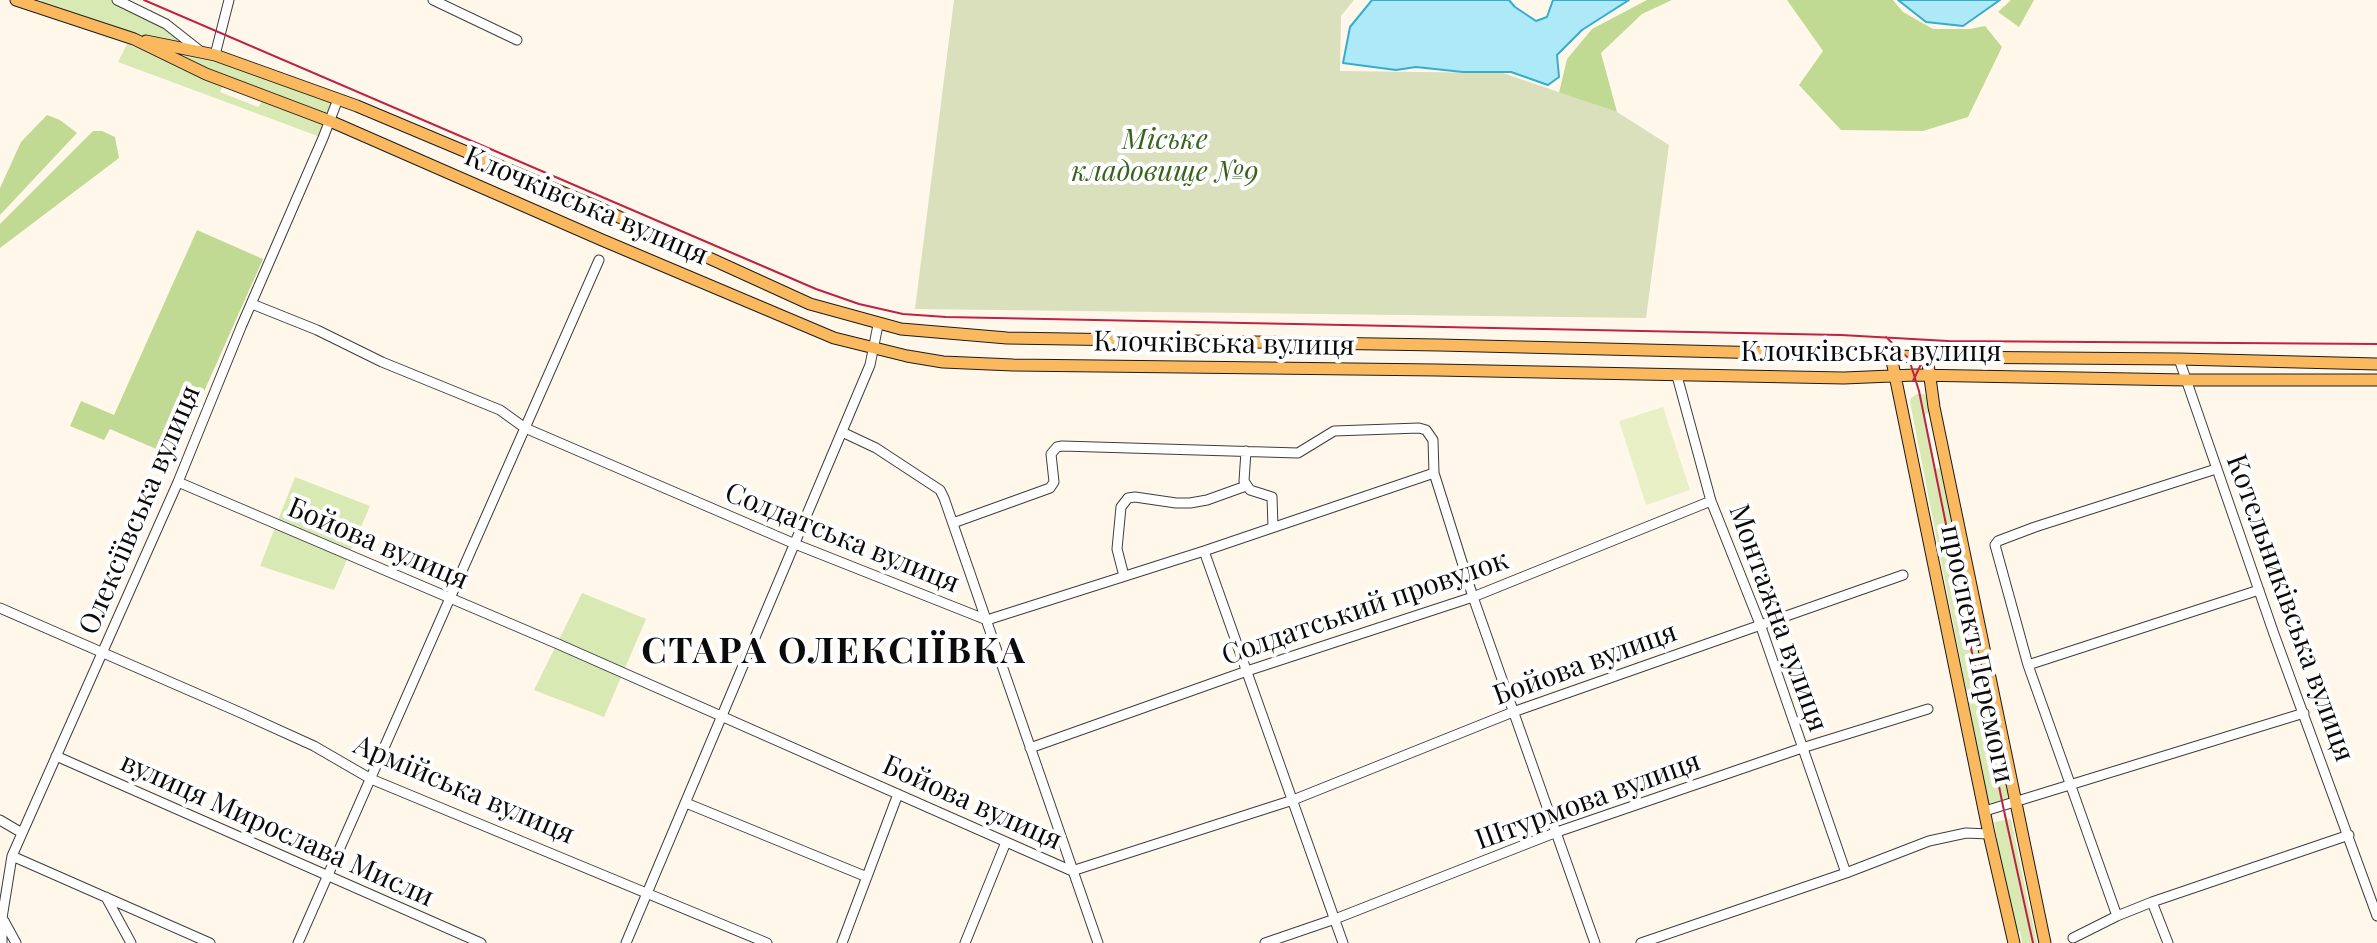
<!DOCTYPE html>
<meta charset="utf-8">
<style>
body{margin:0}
canvas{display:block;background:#fff7ea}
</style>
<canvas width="2377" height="943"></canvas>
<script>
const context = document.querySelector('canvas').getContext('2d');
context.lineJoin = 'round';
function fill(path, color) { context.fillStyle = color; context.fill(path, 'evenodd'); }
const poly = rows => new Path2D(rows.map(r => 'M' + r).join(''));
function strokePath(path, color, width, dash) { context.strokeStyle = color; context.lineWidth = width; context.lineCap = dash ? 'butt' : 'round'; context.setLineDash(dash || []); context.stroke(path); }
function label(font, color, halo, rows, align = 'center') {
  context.font = font + ' "Playfair Display",serif'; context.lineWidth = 8; context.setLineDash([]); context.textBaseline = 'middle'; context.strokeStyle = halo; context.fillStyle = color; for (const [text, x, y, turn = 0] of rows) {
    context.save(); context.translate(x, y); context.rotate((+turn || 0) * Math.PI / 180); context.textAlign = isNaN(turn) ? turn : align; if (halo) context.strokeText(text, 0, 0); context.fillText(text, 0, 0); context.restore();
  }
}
const green = poly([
 [42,0,116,0,215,55,338,99,323,138,118,62,127,44,189,68,134,39,38,7],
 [225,82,265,97,258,107,220,92],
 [1917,394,1924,394,1926,397,1929,413,1924,415,1936,469,1940,468,2009,801,1989,806,1910,402,1911,398],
 [295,477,370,506,334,590,260,566],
 [582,593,646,619,604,717,534,690],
 [2011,819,2024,883,2037,943,2022,943,2020,931,2013,932,1994,822]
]);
const forest = poly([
 [1647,0,1672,0,1642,14,1601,53,1617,112,1559,93,1567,59,1592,29],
 [1787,0,1893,0,1903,12,1933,29,1970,29,1985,26,2002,47,1968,117,1923,131,1841,130,1799,85,1823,51],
 [2011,0,2034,0,2019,27,1998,12],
 [47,115,60,120,77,133,0,215,0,188,21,142],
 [93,131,102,131,115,137,119,158,0,248,0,224],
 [197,230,263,259,178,450,167,445,163,452,110,429,104,440,70,426,81,401,114,415]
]);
const cemetery = poly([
 [954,0,1354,0,1341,16,1340,71,1503,73,1617,112,1669,145,1646,318,915,309]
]);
const pitch = poly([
 [1663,407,1690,490,1646,505,1619,421]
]);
const water = poly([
 [1372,0,1509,0,1515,7,1536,21,1547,17,1553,0,1629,0,1582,30,1557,55,1559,77,1548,85,1511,72,1463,72,1416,67,1396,70,1343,63,1350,27,1372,0],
 [1898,0,2000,0,1963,26,1926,22,1898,0]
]);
const minor = poly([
 [117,0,166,24,199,50],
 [433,0,517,40],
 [215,55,229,0],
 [252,304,317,330,382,362,500,410,525,428,795,544,987,620,1204,551,1434,473],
 [2179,359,2274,634,2377,916],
 [1677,376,1711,501,1760,624,1846,873],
 [842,432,876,448,940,490,944,498,1098,943],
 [1246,451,1244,481,1250,490,1272,497,1273,527],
 [178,482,558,644,1072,871,1293,800,1513,712,1903,575],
 [953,523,1050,488,1054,482,1051,454,1057,447,1062,446,1298,453,1334,431,1419,428,1426,430,1433,440,1434,473,1473,597,1595,943],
 [1204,551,1343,943],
 [1124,576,1117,549,1121,507,1128,498,1135,497,1176,503,1190,503,1207,500,1246,486],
 [0,608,239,712,314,746,371,779,767,943],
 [2028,665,2259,590],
 [1030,748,1247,671,1473,597,1711,501],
 [56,756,481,943],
 [686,803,867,877],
 [1985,811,2304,713],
 [0,820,22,833],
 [12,856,210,943],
 [106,897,131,943],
 [2152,902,2168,943],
 [2117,916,2028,665,1995,545,1998,541,2035,527,2216,469],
 [4,921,16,943],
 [2073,938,2117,916,2152,902,2349,835],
 [2,943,2,918,12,856,178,482,241,327,323,138,338,99],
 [298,943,599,260],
 [626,943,870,365,878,325],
 [842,943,898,794],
 [965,943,1006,842],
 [1265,943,1335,919,1557,832,1802,748,1928,709],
 [1641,943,1846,873,1929,841,1966,833,1989,834]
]);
const major = poly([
 [16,0,134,39,206,74,330,121,602,240,834,338,907,356,943,362,1013,365,1437,370,1844,378,1915,375,2186,380,2377,380],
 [146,41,215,55,357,106,595,206,810,304,901,329,1007,338,1439,345,1935,357,2179,359,2377,364],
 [1891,356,1989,834,2014,943],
 [1927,356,1934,407,2045,943]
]);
const tram = poly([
 [144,0,816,289,859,304,903,314,946,317,1841,335,1948,341,2377,344],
 [1886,337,1909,359,1919,391,2003,806,2033,943],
 [1913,381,1923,360,1949,341]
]);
const parkNames = [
 ["Міське",1165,140],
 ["кладовище №9",1165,172]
];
const streetNames = [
 ["Клочківська вулиця",586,206,23],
 ["Клочківська вулиця",1224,344,1],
 ["Клочківська вулиця",1871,352],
 ["Олексіївська вулиця",140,510,-67],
 ["Солдатська вулиця",842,538,22],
 ["Бойова вулиця",378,544,23],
 ["Солдатський провулок",1365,608,-19],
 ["Котельниківська вулиця",2290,608,70],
 ["Монтажна вулиця",1778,618,70],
 ["проспект Перемоги",1977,654,78],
 ["Бойова вулиця",1585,664,-20],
 ["Армійська вулиця",464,790,23],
 ["Штурмова вулиця",1588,801,-20],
 ["Бойова вулиця",972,803,24],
 ["вулиця Мирослава Мисли",277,830,24]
];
const districtNames = [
 ["СТАРА ОЛЕКСІЇВКА",834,652]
];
fill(green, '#d9e9b4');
fill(forest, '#c0da93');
fill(cemetery, '#dbe0bc');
fill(pitch, '#e9f0c6');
fill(water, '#aee9f7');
strokePath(water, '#35adce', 2);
strokePath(minor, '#3e3e3e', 11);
strokePath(major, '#1c1c1c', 13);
strokePath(minor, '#fff', 9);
strokePath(major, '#fab85f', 11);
strokePath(tram, '#bc2346', 2);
label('italic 28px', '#38631c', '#fff', parkNames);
label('28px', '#0b0b0b', '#fff', streetNames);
context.letterSpacing = '2px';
label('bold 36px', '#0b0b0b', '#fff', districtNames);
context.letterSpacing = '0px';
</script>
